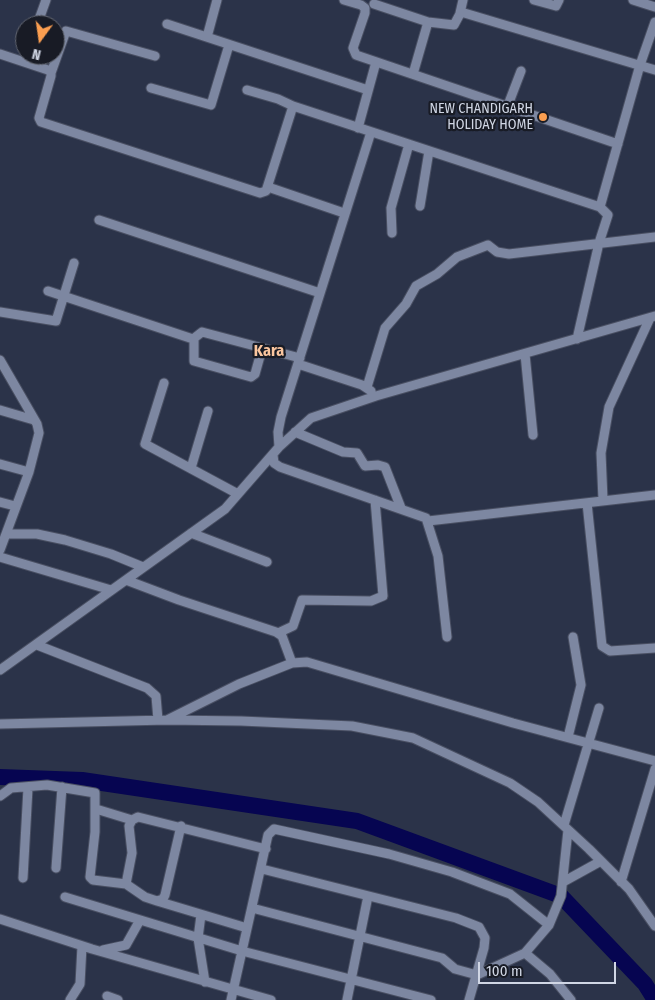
<!DOCTYPE html>
<style>
body{margin:0}
#map{position:relative;width:655px;height:1000px;overflow:hidden;background:#2b3349;font-family:"Fira Sans Condensed",sans-serif}
canvas{display:block}
.north{position:absolute;left:15px;top:15px;width:50px;height:50px;box-sizing:border-box;background:#181b25;border:1px solid #626671;border-radius:50%;rotate:194deg;font-size:14px;font-weight:700;line-height:20px;text-align:center;color:#d0d6e4}
.north::after{content:'';display:block;margin:auto;width:18px;height:22px;background:#fb9e50;clip-path:polygon(50% 0,100% 100%,50% 72%,0 100%)}
.scale{position:absolute;left:478px;top:962px;width:138px;height:22px;box-sizing:border-box;border:2px solid #d0d6e4;border-top:0;padding-left:6px;font-size:15px;line-height:18px;white-space:nowrap;color:#d0d6e4;-webkit-text-stroke:4px #181b25;paint-order:stroke}
</style>
<div id="map">
<canvas width="655" height="1000"></canvas>
<div class="north">N</div>
<div class="scale">100 m</div>
</div>
<script>
const context = document.querySelector('canvas').getContext('2d');
context.lineJoin = 'round';
const poly = rows => new Path2D(rows.map(r => 'M' + r).join(''));
function strokePath(path, color, width, dash) { context.strokeStyle = color; context.lineWidth = width; context.lineCap = dash ? 'butt' : 'round'; context.setLineDash(dash || []); context.stroke(path); }
function label(font, color, halo, rows, align = 'center') {
  context.font = font + ' "Fira Sans Condensed",sans-serif'; context.lineWidth = 4.5; context.setLineDash([]); context.textBaseline = 'middle'; context.strokeStyle = halo; context.fillStyle = color; for (const [text, x, y, turn = 0] of rows) {
    context.save(); context.translate(x, y); context.rotate((+turn || 0) * Math.PI / 180); context.textAlign = isNaN(turn) ? turn : align; if (halo) context.strokeText(text, 0, 0); context.fillText(text, 0, 0); context.restore();
  }
}
const river = poly([
 [0,777,82,780,357,821,561,896,645,984,655,1000]
]);
const minor = poly([
 [344,0,361,5,365,8,365,13,353,48,356,55,618,144],
 [534,0,556,6,559,0],
 [633,0,655,7],
 [374,4,428,22],
 [460,13,463,0],
 [167,24,368,90],
 [37,25,46,0],
 [207,37,217,0],
 [0,54,51,71,51,76,39,118,41,122,260,193,266,191,293,106,600,207,608,215,599,243,577,339],
 [51,73,66,31,155,56],
 [413,74,428,22,454,25,461,12,655,70],
 [151,88,211,105,229,45],
 [247,90,278,99,293,106],
 [508,105,521,71],
 [358,128,376,62],
 [268,187,344,213],
 [420,206,429,151],
 [600,207,640,65,655,22],
 [99,220,320,293],
 [392,233,391,208,409,144],
 [48,291,193,339,202,332,300,358],
 [0,312,56,321,74,263],
 [194,339,194,361,251,377,255,374,262,349],
 [525,354,533,435],
 [0,360,37,424,39,433,29,472,0,550],
 [298,364,362,385,371,391],
 [164,383,145,444,238,494],
 [367,387,385,328,406,304,416,286,437,274,457,257,488,245,497,252,509,254,655,237],
 [0,410,34,420],
 [295,432,343,452,357,453,365,466,378,465,385,467,401,508],
 [279,447,278,432,281,417,371,132],
 [273,455,274,463,280,467,426,518,438,556,447,637],
 [0,464,29,472],
 [191,468,208,411],
 [603,500,601,453,609,407,650,318],
 [0,502,15,506],
 [587,503,602,646,610,651,655,648],
 [428,521,655,495],
 [191,533,267,562],
 [6,534,37,534,65,540,111,554,143,567],
 [0,557,111,590],
 [126,580,179,600,276,632,282,636,292,663],
 [278,633,293,626,302,600,371,601,383,596,375,500],
 [37,645,147,688,156,696,158,720],
 [0,670,225,509,279,447,311,418,376,396,655,316],
 [167,720,239,684,292,663,307,662,513,723,655,761],
 [0,724,167,720,241,721,352,726,413,738,510,783,538,802,589,849,629,889,655,926],
 [568,737,581,685,573,637],
 [0,796,11,788,47,785,95,793,95,832,90,877,93,880,126,884,145,897,157,901,163,899,165,895,181,826],
 [96,809,132,820],
 [564,825,599,708],
 [56,868,62,787],
 [262,869,456,918,479,927,485,938,484,948,469,1000],
 [23,878,28,788],
 [563,882,601,861],
 [621,882,655,769],
 [126,884,132,853,129,826,132,820,138,817,266,849],
 [65,897,242,951,431,1000],
 [157,901,247,928],
 [252,908,442,958,455,969,477,975,525,953,549,925,561,896,568,830],
 [201,915,198,938,205,982],
 [0,919,92,949,271,1000],
 [103,950,126,945,140,920],
 [525,953,550,974,571,1000],
 [107,996,118,1000],
 [70,1000,80,984,82,946],
 [231,1000,268,835,274,829,389,854,452,872,510,894,549,925],
 [347,1000,368,896]
]);
const markers = [
 [543,117,5,"#fb9e50"]
];
const poiNames = [
 ["NEW CHANDIGARH",533,109],
 ["HOLIDAY HOME",533,125]
];
const quarterNames = [
 ["Kara",269,352]
];
strokePath(river, '#060551', 16);
strokePath(minor, '#494f62', 11);
strokePath(minor, '#7d87a1', 9);
for (const [x, y, r, color] of markers) { const dot = new Path2D(); dot.arc(x, y, r, 0, 2 * Math.PI); context.fillStyle = color; context.fill(dot); strokePath(dot, '#181b25', 2); }
label('14px', '#d0d6e4', '#181b25', poiNames, 'right');
label('bold 16px', '#fbc69f', '#181b25', quarterNames);
</script>
